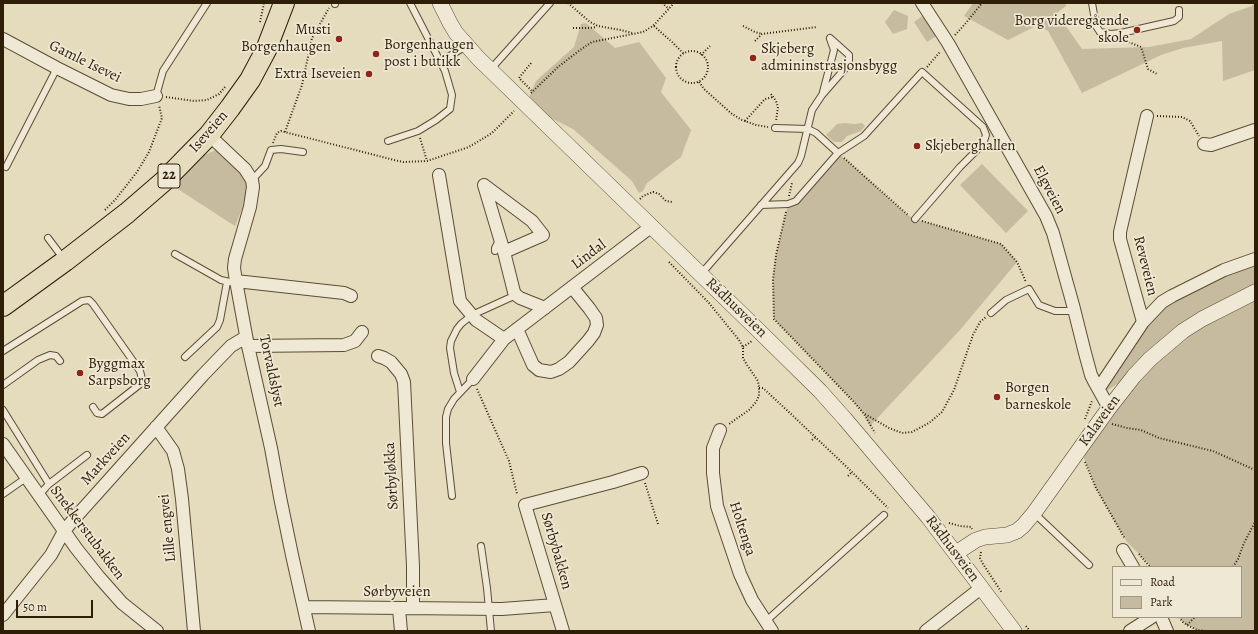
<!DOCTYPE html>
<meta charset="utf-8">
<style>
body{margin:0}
#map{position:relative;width:1258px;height:634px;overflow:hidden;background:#e5dbbd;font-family:Alegreya,serif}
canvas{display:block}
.frame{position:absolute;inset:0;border:4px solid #2e1e08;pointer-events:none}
.legend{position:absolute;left:1112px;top:566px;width:130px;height:52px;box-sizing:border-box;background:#eee8d4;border:1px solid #a19782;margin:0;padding:5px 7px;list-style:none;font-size:12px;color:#2e1e08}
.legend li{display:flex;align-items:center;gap:8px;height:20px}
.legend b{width:20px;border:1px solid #a19782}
.scale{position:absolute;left:16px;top:600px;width:77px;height:18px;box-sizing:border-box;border:2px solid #2e1e08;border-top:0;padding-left:5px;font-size:12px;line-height:14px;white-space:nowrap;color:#2e1e08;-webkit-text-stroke:3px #eee8d4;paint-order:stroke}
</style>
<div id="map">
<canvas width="1258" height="634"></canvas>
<div class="frame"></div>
<ul class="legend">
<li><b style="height:5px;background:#eee8d4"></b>Road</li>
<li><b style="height:11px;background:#c6bb9e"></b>Park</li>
</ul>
<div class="scale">50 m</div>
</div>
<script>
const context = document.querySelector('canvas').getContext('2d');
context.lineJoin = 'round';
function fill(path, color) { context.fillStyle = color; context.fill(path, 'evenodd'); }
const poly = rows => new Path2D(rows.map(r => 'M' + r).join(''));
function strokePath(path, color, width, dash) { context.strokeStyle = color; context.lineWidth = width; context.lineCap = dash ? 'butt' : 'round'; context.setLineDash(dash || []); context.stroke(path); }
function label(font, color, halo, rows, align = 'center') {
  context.font = font + ' Alegreya,serif'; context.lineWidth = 3.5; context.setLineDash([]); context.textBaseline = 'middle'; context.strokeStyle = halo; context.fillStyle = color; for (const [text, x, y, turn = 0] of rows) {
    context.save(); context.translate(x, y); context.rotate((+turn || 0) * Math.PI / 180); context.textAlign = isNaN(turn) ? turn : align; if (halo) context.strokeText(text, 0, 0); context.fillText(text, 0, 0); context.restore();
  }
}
const green = poly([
 [973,3,1066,3,1066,6,1058,12,1057,18,1063,22,1082,49,1149,47,1191,39,1229,14,1252,6,1255,3,1255,70,1223,81,1222,41,1183,48,1161,55,1082,93,1048,31,1038,25,1008,40,964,16],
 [894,10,908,16,907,29,893,34,885,22],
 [925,14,938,35,927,42,914,22],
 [586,23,615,48,639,42,666,78,661,92,691,130,681,157,647,183,643,191,639,193,632,181,573,129,547,116,529,98,536,81,574,47,581,24],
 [844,123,855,124,862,123,865,126,861,131,847,136,842,142,834,142,826,135,837,124],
 [216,150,239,169,247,183,247,194,242,209,235,226,170,184,195,159],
 [838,153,909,216,915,219,1001,244,1017,262,960,330,870,426,864,414,854,402,774,319,773,280,776,255,788,204,796,201],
 [982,164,1028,211,1006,233,960,185],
 [1255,259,1255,285,1120,382,1102,394,1152,312],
 [1255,292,1255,631,1205,631,1197,630,1183,622,1179,617,1241,617,1241,567,1150,567,1148,563,1127,542,1108,510,1096,488,1080,448,1150,359]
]);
const path = poly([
 [568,3,590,22,598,26,621,30,632,33],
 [662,3,669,9],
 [260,22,264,3],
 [654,26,672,42,684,54],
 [743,26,755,32,762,34],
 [573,28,590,28,597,27],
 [955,35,966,23,982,3],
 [755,41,762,34,817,27],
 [1126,41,1141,47,1148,69,1157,74],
 '676 67a16 16 0 1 1 32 0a16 16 0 1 1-32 0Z',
 [701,55,710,46],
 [531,63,519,78,532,91],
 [927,67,940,52],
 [699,82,704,89,732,114,742,120,756,125,768,127],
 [531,93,558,67,580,50,592,42,643,32,653,26,674,3],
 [771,94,776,101,778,107,776,121],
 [166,97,194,101,207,100,219,94,225,87],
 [1157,116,1182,117,1190,121,1199,136],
 [745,121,765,99,773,97],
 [285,132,302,85,312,38,329,8],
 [420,138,427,161],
 [273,143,277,133,281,131,394,160,403,162,427,161,469,147,492,133,514,111],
 [844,158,909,216],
 [789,196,792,183],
 [640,199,643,196,653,192,659,194,666,201,672,202],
 [105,210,115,200,137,172,149,152,162,118,159,105],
 [786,212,776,255,773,280,774,319,854,402,864,414,875,433],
 [922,221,1001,244,1017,262,1026,282],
 [669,262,709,303,739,340,743,347,743,358,747,365,758,381,759,388,759,396,756,402,749,410,729,424],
 [743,347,752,341],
 [759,388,763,388,791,414,852,472,888,508],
 [477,389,509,461,517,494],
 [865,414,889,428,902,433,912,432,929,423,942,412,954,390,973,335,980,322,986,317],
 [1085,419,1092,401],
 [1112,424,1127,428,1141,430,1159,438,1213,451,1255,470],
 [812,440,816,437],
 [1085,462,1096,488,1125,539],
 [848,476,852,472],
 [645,483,658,524],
 [949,523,960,526,971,527,972,529],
 [981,552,980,558,983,564,1002,593],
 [1139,554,1150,567],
 [1233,567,1238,559,1244,543,1255,522],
 [1179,617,1183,622,1187,625,1197,630,1206,631],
 [1187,625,1195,617],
 [1026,626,1030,631]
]);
const service = poly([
 [1092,3,1096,26,1100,32,1111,34,1121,33,1174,21,1179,17,1179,10],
 [335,4,335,3],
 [440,62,466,46],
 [490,70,550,3],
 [823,92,834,50,830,39],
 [156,96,163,71,207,3],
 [775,128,808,129,816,133,838,153],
 [388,141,418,131,436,120,450,109,452,95,445,71,410,3],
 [6,167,57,68],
 [252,180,265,166,271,150,281,149,303,152],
 [761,205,788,204,796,201,838,153,864,136,922,72,983,127,986,135,983,144,960,167,915,219],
 [48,238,63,258],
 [495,251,495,248,497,244,501,241],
 [175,254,221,280,230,282],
 [701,274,798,163,801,156,812,110,822,95,849,64,849,55,830,38],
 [991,313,1006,300,1029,289,1039,305,1055,311,1075,311],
 [3,351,82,301,89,300,93,304,140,371,142,379,139,385,102,414,97,413,93,407],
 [185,357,217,327,220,320,227,282],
 [3,385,38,360,50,355,56,356,60,361],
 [460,392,454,373,450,348,451,341,457,329,461,324,472,315,516,295],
 [3,410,49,484,39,495],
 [49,484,87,455],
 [3,494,26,478],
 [452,496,446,443,446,417,448,409,454,399,473,379],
 [1034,513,1089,565],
 [481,546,487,588,491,631],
 [765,622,884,515]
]);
const minor = poly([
 [922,3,948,43,1046,216,1053,233,1073,305,1085,353,1091,375,1094,381,1109,408],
 [3,39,57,68,111,95,129,99,141,99,156,96],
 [209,135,245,169,252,180,253,187,250,207,235,259,234,268,236,281,248,346,271,448,280,497,292,555,309,631],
 [1204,144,1211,145,1255,130],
 [439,175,460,301,476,320,504,339],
 [484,185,504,252,514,292,516,295,520,298,545,308],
 [484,185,532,221,543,235,504,252],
 [236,281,344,293,351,296],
 [1143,322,1162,302,1172,296,1224,270,1255,259],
 [517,329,533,365,539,370,551,372,559,369,569,362,588,341,594,333,597,325,596,318,589,308,572,287],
 [248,346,344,345,355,341,362,332],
 [378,356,384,358,391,362,401,374,404,382,413,566,413,608],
 [473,379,504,339,652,226],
 [1099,388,1143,322,1120,239,1120,232,1147,116],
 [156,427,173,451,178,469,182,499,194,631],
 [720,430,713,448,713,473,717,506,740,574,752,600,772,631],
 [3,444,76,548,99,577,122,603,157,631],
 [1123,550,1133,567],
 [304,607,502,609,555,605],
 [399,609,401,631],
 [3,615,51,555,64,531,74,519,203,375,231,346,246,337],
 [1161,617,1167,631],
 [563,631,525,505,613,482,642,473],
 [926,631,981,588],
 [1130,631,1152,617]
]);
const tertiary = poly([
 [440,3,450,23,456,33,478,58,756,328,820,391,845,419,928,517,1014,631],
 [956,553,976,540,985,537,1007,535,1017,531,1023,526,1034,513,1109,408,1134,376,1150,359,1183,331,1202,319,1255,292]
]);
const trunk = poly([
 [3,306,65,261,127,213,164,181,209,135,230,108,250,80,266,50,284,3]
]);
const markers = [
 [1137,30,4,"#8f2418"],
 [339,39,4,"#8f2418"],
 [376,54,4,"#8f2418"],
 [753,58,4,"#8f2418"],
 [369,74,4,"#8f2418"],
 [917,146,4,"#8f2418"],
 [80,373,4,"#8f2418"],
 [997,397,4,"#8f2418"]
];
const shields = [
 [169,176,22]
];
const shieldNames = [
 ["22",169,176]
];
const poiNames = [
 ["Borg videregående",1129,21,"right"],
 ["skole",1129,38,"right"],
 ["Musti",331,30,"right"],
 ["Borgenhaugen",331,47,"right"],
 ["Borgenhaugen",384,45],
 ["post i butikk",384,62],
 ["Skjeberg",761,49],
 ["admininstrasjonsbygg",761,66],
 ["Extra Iseveien",361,74,"right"],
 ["Skjeberghallen",925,146],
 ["Byggmax",88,364],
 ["Sarpsborg",88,381],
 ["Borgen",1005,388],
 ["barneskole",1005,405]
];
const streetNames = [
 ["Gamle Isevei",85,62,26],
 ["Iseveien",209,132,-49],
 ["Elgveien",1049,190,62],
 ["Lindal",589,255,-37],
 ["Reveveien",1145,266,76],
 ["Rådhusveien",736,308,44],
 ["Torvaldslyst",271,371,78],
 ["Kalaveien",1100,421,-54],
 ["Markveien",106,459,-48],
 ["Sørbyløkka",392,476,-93],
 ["Lille engvei",168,528,-96],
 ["Holtenga",742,529,72],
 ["Snekkerstubakken",87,533,53],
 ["Rådhusveien",952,549,53],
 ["Sørbybakken",556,551,74],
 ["Sørbyveien",397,592]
];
fill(green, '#c6bb9e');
strokePath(service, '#5c4d35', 8);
strokePath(minor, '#5c4d35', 14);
strokePath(tertiary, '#5c4d35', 16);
strokePath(trunk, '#2e1e08', 22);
strokePath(path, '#2e1e08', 2, [1, 2]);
strokePath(service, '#eee8d4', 6);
strokePath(minor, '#eee8d4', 12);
strokePath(tertiary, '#eee8d4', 15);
strokePath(trunk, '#e5dbbd', 20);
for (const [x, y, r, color] of markers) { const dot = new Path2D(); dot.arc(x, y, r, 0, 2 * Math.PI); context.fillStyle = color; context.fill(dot); strokePath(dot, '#eee8d4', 1.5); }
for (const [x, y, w] of shields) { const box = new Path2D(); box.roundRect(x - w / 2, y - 12, w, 24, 3); context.fillStyle = '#eee8d4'; context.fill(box); strokePath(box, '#2e1e08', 1); }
label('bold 14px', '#2e1e08', null, shieldNames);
label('15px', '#2e1e08', '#eee8d4', poiNames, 'left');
label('15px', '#2e1e08', '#eee8d4', streetNames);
</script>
